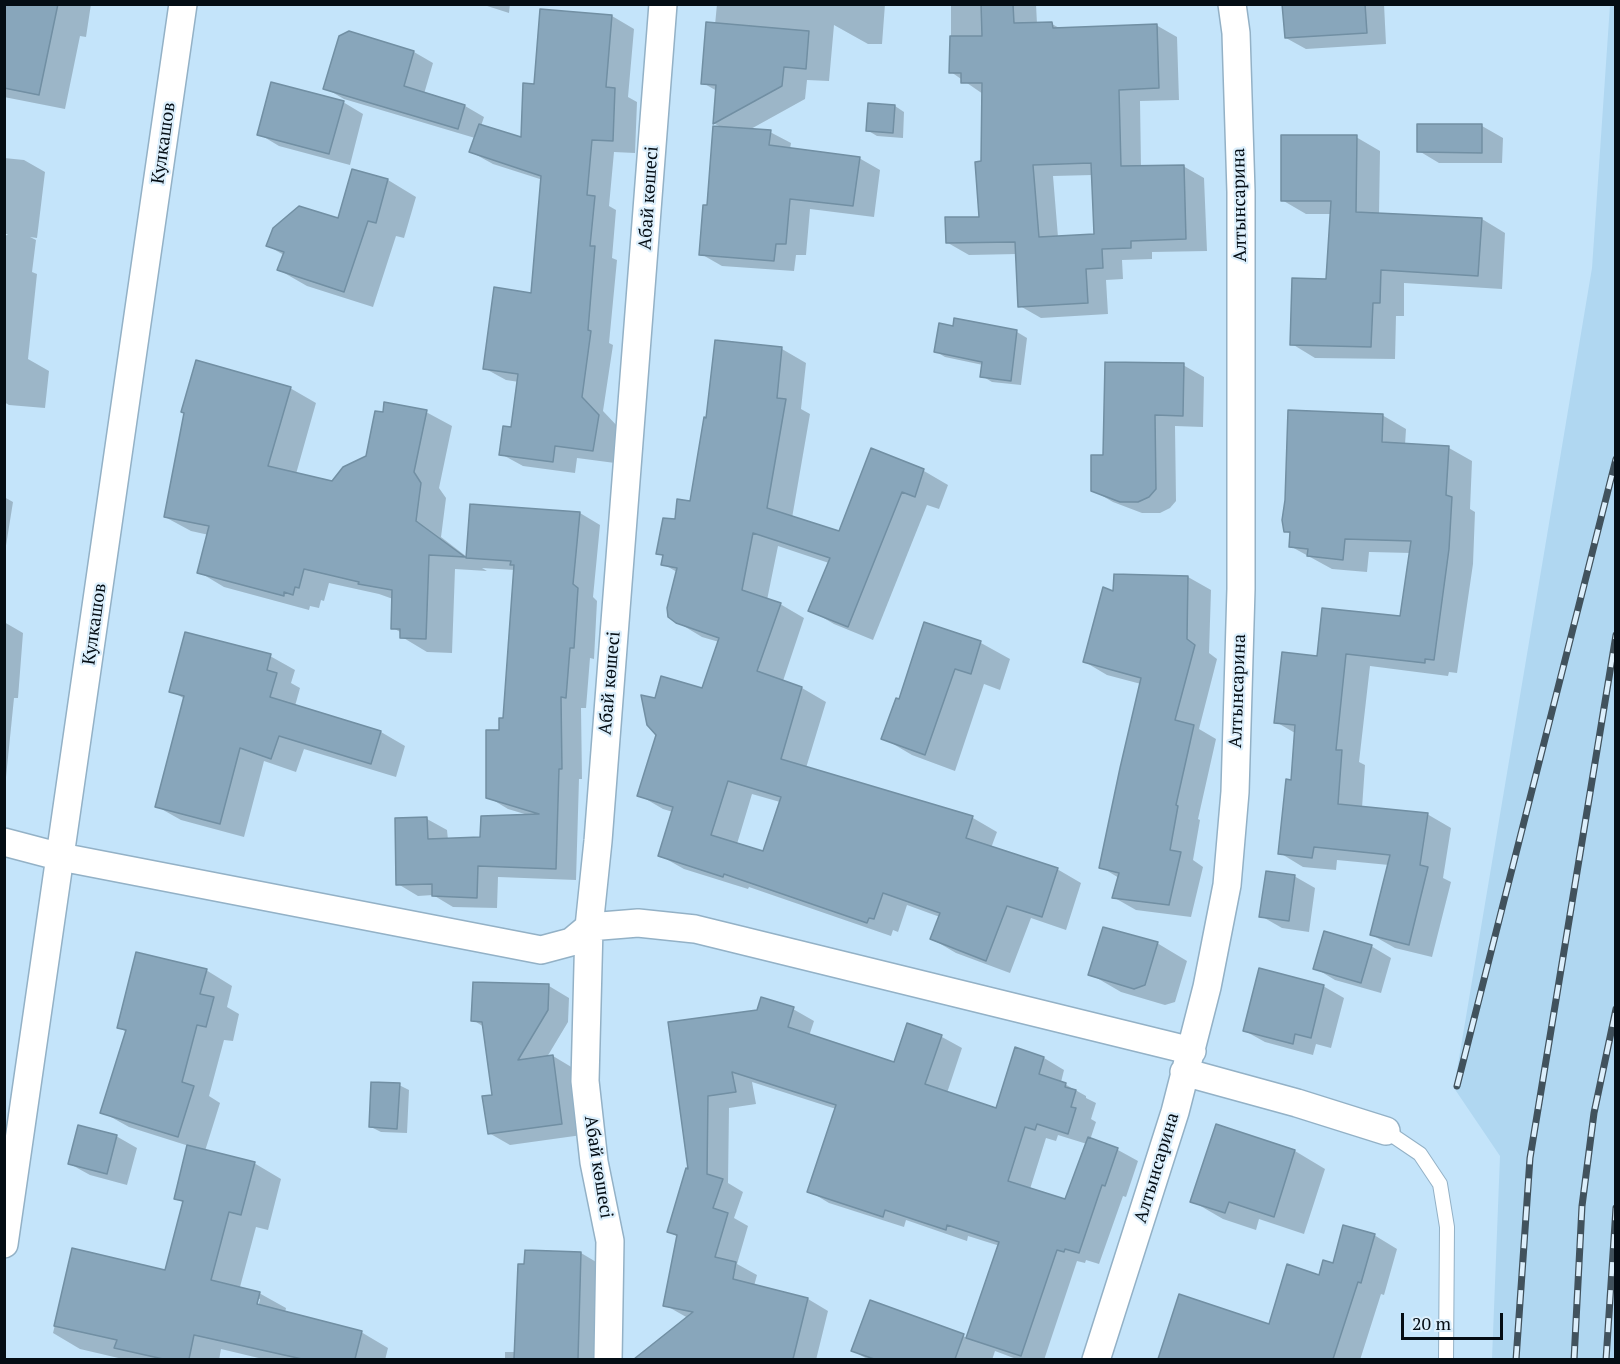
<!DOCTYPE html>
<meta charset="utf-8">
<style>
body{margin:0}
#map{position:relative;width:1620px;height:1364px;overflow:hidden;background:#c4e4fa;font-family:"PT Serif",serif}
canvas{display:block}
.frame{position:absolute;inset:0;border:6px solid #040d14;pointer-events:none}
.scale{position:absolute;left:1401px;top:1313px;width:102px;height:27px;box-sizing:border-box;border:3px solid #040d14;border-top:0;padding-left:8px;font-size:18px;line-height:21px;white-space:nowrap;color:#040d14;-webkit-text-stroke:4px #dceffc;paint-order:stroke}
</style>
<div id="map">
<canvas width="1620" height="1364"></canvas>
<div class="frame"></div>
<div class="scale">20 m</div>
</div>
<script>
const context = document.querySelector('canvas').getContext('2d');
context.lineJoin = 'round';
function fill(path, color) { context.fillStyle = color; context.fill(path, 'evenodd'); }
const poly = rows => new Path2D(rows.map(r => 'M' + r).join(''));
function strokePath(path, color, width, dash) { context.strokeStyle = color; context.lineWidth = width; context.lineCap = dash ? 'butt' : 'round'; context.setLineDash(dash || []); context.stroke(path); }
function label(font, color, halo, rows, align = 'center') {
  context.font = font + ' "PT Serif",serif'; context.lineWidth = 4.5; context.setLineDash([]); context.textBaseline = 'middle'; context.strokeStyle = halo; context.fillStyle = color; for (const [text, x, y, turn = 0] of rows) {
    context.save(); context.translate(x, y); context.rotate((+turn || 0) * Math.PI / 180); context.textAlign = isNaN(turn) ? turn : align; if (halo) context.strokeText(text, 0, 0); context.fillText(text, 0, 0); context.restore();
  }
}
const built = poly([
 [1610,5,1616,5,1615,1359,1492,1359,1500,1156,1454,1088,1592,268]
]);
const shadow = poly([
 [4,4,91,4,86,37,80,36,65,109,4,97],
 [481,4,510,4,509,13],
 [717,4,885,4,882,44,868,44,834,25,829,81,807,80,805,99,749,130,770,132,791,143,790,149,859,158,880,170,874,217,810,209,806,255,796,255,794,271,722,266,701,254,723,128,715,124,717,91,703,83,715,25],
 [951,4,1036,4,1037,24,1052,24,1061,29,1156,25,1177,37,1179,100,1140,101,1141,167,1183,166,1204,178,1207,251,1152,252,1152,259,1122,260,1123,279,1106,280,1108,314,1041,318,1020,306,1017,254,969,255,948,243,981,219,982,163,983,94,951,72],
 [1093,175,1095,235,1058,237,1053,176],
 [1284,4,1384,4,1386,44,1306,49,1286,38],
 [612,16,634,29,628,97,637,102,635,153,614,152,609,206,616,210,612,258,617,260,609,343,613,345,603,411,620,429,615,463,577,458,575,473,523,466,501,454,513,428,519,382,506,380,484,368,533,295,543,180,493,164,471,152,475,138,344,99,325,88,414,52,433,63,424,94,465,106,484,117,481,126,522,139,535,85],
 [343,102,363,114,350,165,279,146,259,134],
 [895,106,904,112,903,138,877,136,867,130],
 [1482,126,1503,138,1502,163,1439,163,1419,151],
 [1356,137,1380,151,1379,214,1482,219,1505,233,1502,289,1404,283,1404,316,1396,316,1395,359,1315,358,1292,344,1327,281,1331,214,1306,214,1282,200],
 [4,158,24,160,45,172,37,238,30,237,36,240,32,272,37,274,28,359,49,371,45,408,9,405,4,402,4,237,8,234,4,234],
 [353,171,388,180,416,197,404,238,396,236,373,307,307,286,279,270,284,255,268,246,339,220],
 [954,327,1017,332,1027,338,1021,385,992,382,982,376,983,365,945,357,935,351],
 [782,349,806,363,801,409,810,414,792,518,840,533,872,450,924,471,948,485,939,509,927,505,873,640,834,624,810,610,829,563,778,546,767,600,780,604,804,618,783,681,802,688,826,702,806,768,973,818,997,832,991,848,1057,869,1081,883,1066,930,1031,918,1010,973,956,953,932,939,940,917,907,905,898,932,893,930,891,936,749,887,748,889,684,869,659,855,673,812,663,809,639,795,657,735,656,700,703,690,719,642,702,637,677,622,677,572,663,564,664,557,658,553,676,520,691,503],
 [752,794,780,802,764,853,737,844],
 [1183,365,1204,377,1203,427,1175,426,1176,501,1170,508,1160,513,1142,513,1113,502,1092,490,1104,456],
 [290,388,316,403,296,474,333,483,426,412,452,426,439,488,446,498,441,537,467,557,580,513,600,525,593,597,597,601,594,659,590,658,586,708,581,708,582,779,579,779,576,880,498,877,497,908,453,907,433,895,418,896,398,884,427,819,447,830,448,840,482,838,528,815,508,809,488,797,504,720,515,570,482,568,487,571,455,569,452,653,427,652,402,637,402,633,393,628,393,599,379,594,329,583,324,601,321,600,319,608,310,606,309,610,224,587,199,572,209,535,191,531,165,517],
 [1382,415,1406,429,1405,445,1449,448,1472,461,1470,509,1475,512,1473,564,1457,673,1449,672,1448,676,1370,666,1359,762,1365,765,1362,808,1427,814,1451,828,1443,878,1451,882,1432,957,1395,948,1372,935,1389,865,1337,860,1336,870,1303,867,1280,853,1292,781,1295,733,1276,722,1319,658,1401,618,1411,553,1369,552,1367,572,1332,569,1290,546,1291,534,1285,531],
 [4,497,13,502,4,558],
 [1188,577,1211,590,1209,653,1217,659,1199,729,1216,739,1198,819,1200,820,1193,860,1203,867,1191,917,1136,910,1113,897,1119,878,1101,867,1141,684,1107,675,1085,662,1115,593],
 [4,622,23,633,18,698,14,698,5,787],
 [925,624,981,643,1010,659,1000,690,984,684,955,771,912,755,883,738,900,701],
 [270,656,295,670,291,683,300,688,295,706,381,732,405,746,396,777,304,749,296,772,264,761,244,837,181,820,156,806,185,699,171,691],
 [1294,876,1315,888,1309,932,1282,928,1261,916],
 [1157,943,1187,961,1175,1002,1165,1005,1121,992,1090,974],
 [1371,946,1391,958,1381,993,1335,980,1315,968],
 [206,970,232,986,227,1007,239,1014,233,1041,224,1040,209,1096,220,1103,205,1151,254,1163,281,1179,268,1230,256,1227,240,1287,259,1293,286,1308,285,1313,361,1332,388,1348,385,1360,267,1360,221,1349,219,1360,127,1360,80,1349,53,1333,73,1250,166,1272,184,1203,176,1198,189,1146,129,1127,102,1112,127,1032,119,1028],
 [257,1299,260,1299,257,1312],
 [549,986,569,998,568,1022,547,1057,553,1056,573,1068,582,1135,510,1145,489,1133,494,1096,484,1027,473,1020],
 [1323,986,1344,998,1331,1048,1316,1044,1313,1055,1265,1042,1245,1031],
 [793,1009,814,1021,809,1036,895,1064,908,1025,942,1037,962,1048,947,1093,997,1110,1016,1049,1044,1058,1064,1070,1061,1082,1086,1096,1086,1098,1096,1103,1091,1119,1096,1122,1090,1140,1118,1150,1138,1161,1126,1197,1123,1196,1099,1264,1086,1260,1085,1263,1077,1261,1044,1360,1019,1360,995,1351,992,1360,869,1360,853,1351,871,1302,968,1338,1000,1246,968,1236,967,1241,906,1220,904,1227,829,1203,809,1191,836,1109,752,1082,756,1104,729,1108,728,1183,743,1192,734,1218,748,1226,737,1264,757,1275,754,1286,808,1299,828,1311,816,1360,651,1360,656,1344,688,1318,665,1305,678,1237,669,1232,690,1171,669,1023],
 [1058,1135,1087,1144,1066,1201,1030,1189,1046,1138,1056,1141],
 [399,1085,409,1090,407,1133,381,1132,371,1127],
 [1217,1125,1295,1151,1325,1169,1304,1234,1259,1219,1256,1230,1223,1219,1192,1201],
 [116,1136,137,1148,127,1185,90,1175,70,1164],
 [1374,1235,1397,1249,1384,1295,1381,1294,1360,1360,1160,1358,1270,1326,1334,1265],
 [526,1252,581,1253,608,1269,605,1360,505,1360,505,1352,516,1352]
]);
const building = poly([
 [4,4,58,4,39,95,4,88,4,4],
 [981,4,1013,4,1014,23,1052,22,1053,28,1157,24,1159,88,1119,90,1121,166,1184,165,1186,239,1131,241,1131,248,1102,249,1103,268,1086,269,1088,303,1018,307,1015,242,946,243,945,217,979,217,975,162,981,161,982,83,961,83,961,73,949,73,950,36,982,36,981,4],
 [1091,163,1094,234,1039,237,1033,165,1091,163],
 [1282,4,1365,4,1367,33,1285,38,1282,4],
 [540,9,612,15,606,87,615,88,613,141,592,140,587,195,595,196,590,246,595,246,588,330,591,331,582,397,599,415,593,451,555,446,553,462,499,455,503,426,511,427,518,374,483,369,494,287,531,293,541,176,469,152,479,124,521,137,523,83,534,84,540,9],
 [706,22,809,31,806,69,784,67,782,86,713,124,716,85,701,84,706,22],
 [349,31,414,51,404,86,465,105,458,129,323,89,339,36,349,31],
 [271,82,344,101,329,154,257,135,271,82],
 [868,103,895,105,893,133,866,131,868,103],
 [1417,124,1482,124,1482,153,1417,152,1417,124],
 [713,126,771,130,769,145,860,157,853,206,790,199,786,244,776,244,774,261,699,255,703,205,707,205,713,126],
 [1281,135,1357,135,1356,212,1482,218,1478,276,1381,270,1380,303,1373,303,1371,347,1290,345,1292,278,1326,279,1331,201,1281,201,1281,135],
 [352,169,388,179,376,223,368,221,344,292,277,270,284,252,266,246,273,228,299,206,338,218,352,169],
 [954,318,1017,330,1011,381,980,377,982,362,934,352,939,323,953,326,954,318],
 [715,340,782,347,777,398,786,399,767,508,839,531,871,448,924,469,915,497,902,492,848,627,808,611,830,558,753,533,742,590,781,603,757,671,802,687,781,759,973,816,966,838,1058,868,1042,917,1007,906,986,961,930,939,940,913,883,893,874,919,869,918,867,923,724,874,723,877,658,856,673,807,637,796,656,735,647,725,641,695,655,698,661,676,702,688,719,638,676,623,668,617,667,608,677,568,661,565,663,555,656,554,663,518,675,519,677,499,690,501,704,417,706,418,715,340],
 [728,781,781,797,763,851,711,835,728,781],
 [196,360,291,387,268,466,332,481,343,467,366,456,375,411,383,412,384,402,427,410,414,472,421,483,416,521,465,557,429,555,426,639,400,638,400,629,391,629,392,590,358,584,359,582,304,569,299,588,295,587,293,595,284,592,284,596,197,573,209,526,164,517,184,413,181,412,196,360],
 [1105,362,1184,363,1183,416,1155,415,1156,489,1149,497,1138,502,1120,502,1091,491,1091,455,1103,455,1105,362],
 [1288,410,1383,414,1382,442,1449,446,1446,495,1452,497,1449,549,1434,660,1425,659,1425,663,1346,654,1336,750,1342,750,1338,804,1428,813,1420,865,1428,867,1409,945,1370,935,1390,855,1314,847,1312,858,1278,854,1286,779,1291,780,1295,725,1274,723,1282,652,1317,656,1322,608,1400,616,1411,541,1345,539,1343,560,1307,556,1308,549,1289,547,1290,532,1284,532,1282,520,1285,500,1288,410],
 [470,504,580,512,573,584,578,588,574,648,570,648,566,698,561,697,562,769,559,769,556,869,478,866,477,898,432,896,432,884,396,885,395,818,427,817,428,839,480,837,481,816,539,814,486,798,486,730,499,730,499,718,503,718,514,565,510,565,511,561,466,558,470,504],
 [1114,574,1188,576,1187,639,1195,645,1175,720,1194,725,1176,805,1178,806,1170,850,1181,852,1169,905,1112,898,1119,873,1099,868,1120,768,1141,678,1083,662,1103,587,1113,591,1114,574],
 [924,622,981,641,971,674,955,669,925,755,881,739,896,698,899,699,924,622],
 [185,632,271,654,267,670,277,673,270,697,381,731,371,764,279,736,271,759,240,748,220,824,155,807,184,696,169,692,185,632],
 [1266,871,1295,875,1289,921,1259,917,1266,871],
 [1103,927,1158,942,1145,985,1134,989,1088,975,1103,927],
 [1324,931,1372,945,1361,983,1313,969,1324,931],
 [136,952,207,969,200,994,214,997,206,1027,197,1025,182,1082,194,1086,178,1137,100,1113,126,1030,117,1028,136,952],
 [1259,968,1324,985,1311,1038,1295,1034,1293,1044,1243,1031,1259,968],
 [473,982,549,984,548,1010,518,1060,553,1055,562,1124,488,1134,482,1096,492,1095,482,1022,471,1021,473,982],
 [761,997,794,1007,788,1027,894,1062,907,1023,942,1035,925,1084,996,1108,1015,1047,1044,1057,1039,1074,1066,1083,1065,1087,1076,1090,1071,1107,1076,1108,1068,1134,1037,1124,1035,1130,1025,1127,1008,1181,1065,1199,1088,1137,1118,1148,1105,1186,1102,1185,1079,1253,1065,1249,1064,1252,1057,1250,1021,1356,966,1338,999,1242,947,1225,946,1230,885,1210,883,1217,807,1192,836,1105,732,1072,736,1092,708,1096,707,1174,723,1179,713,1208,728,1213,715,1257,736,1262,733,1279,808,1298,793,1359,634,1359,693,1312,663,1306,677,1235,667,1232,686,1168,688,1169,668,1022,757,1010,761,997],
 [371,1082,400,1083,397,1129,369,1127,371,1082],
 [1216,1124,1295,1150,1274,1217,1229,1202,1225,1213,1190,1202,1216,1124],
 [78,1125,117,1135,107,1174,68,1164,78,1125],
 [187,1145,255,1162,241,1215,229,1212,211,1280,260,1292,257,1304,362,1331,355,1359,302,1359,194,1335,189,1359,163,1359,114,1348,117,1340,54,1326,72,1248,165,1270,183,1201,174,1199,187,1145],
 [1343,1225,1375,1234,1361,1283,1358,1282,1333,1359,1158,1359,1179,1294,1269,1324,1287,1264,1319,1275,1323,1260,1333,1263,1343,1225],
 [525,1250,581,1252,578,1359,514,1359,518,1264,524,1264,525,1250],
 [870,1300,964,1334,955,1359,874,1359,851,1351,870,1300]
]);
const service = poly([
 [1386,1131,1420,1154,1440,1184,1447,1227,1446,1360]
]);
const minor = poly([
 [4,842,61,857,541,950,571,942,589,927,638,923,695,929,1192,1051],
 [1184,1072,1297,1103,1386,1131],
 [4,1244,183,4],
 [608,1360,610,1241,594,1162,585,1081,589,927,598,841,663,4],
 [1096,1360,1175,1112,1207,987,1227,885,1235,792,1241,589,1241,192,1236,33,1232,4]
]);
const rail = poly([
 [1457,1086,1616,459],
 [1516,1360,1530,1158,1616,635],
 [1574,1360,1582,1206,1594,1113,1616,1009],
 [1606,1360,1616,1208]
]);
const streetNames = [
 ["Кулкашов",164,143,-82],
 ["Абай көшесі",649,198,-86],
 ["Алтынсарина",1240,205,-91],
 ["Кулкашов",95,624,-82],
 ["Абай көшесі",610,683,-85],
 ["Алтынсарина",1238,691,-88],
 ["Абай көшесі",598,1167,81],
 ["Алтынсарина",1157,1168,-73]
];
fill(built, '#b0d7f1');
fill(shadow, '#0003');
fill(building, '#88a6bb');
strokePath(building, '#718fa3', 1.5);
strokePath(service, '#93b1c6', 16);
strokePath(minor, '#93b1c6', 30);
strokePath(service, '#fff', 14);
strokePath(minor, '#fff', 27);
strokePath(rail, '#41525d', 7);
strokePath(rail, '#dceffc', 4.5, [14]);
label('18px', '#040d14', '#dceffc', streetNames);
</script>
